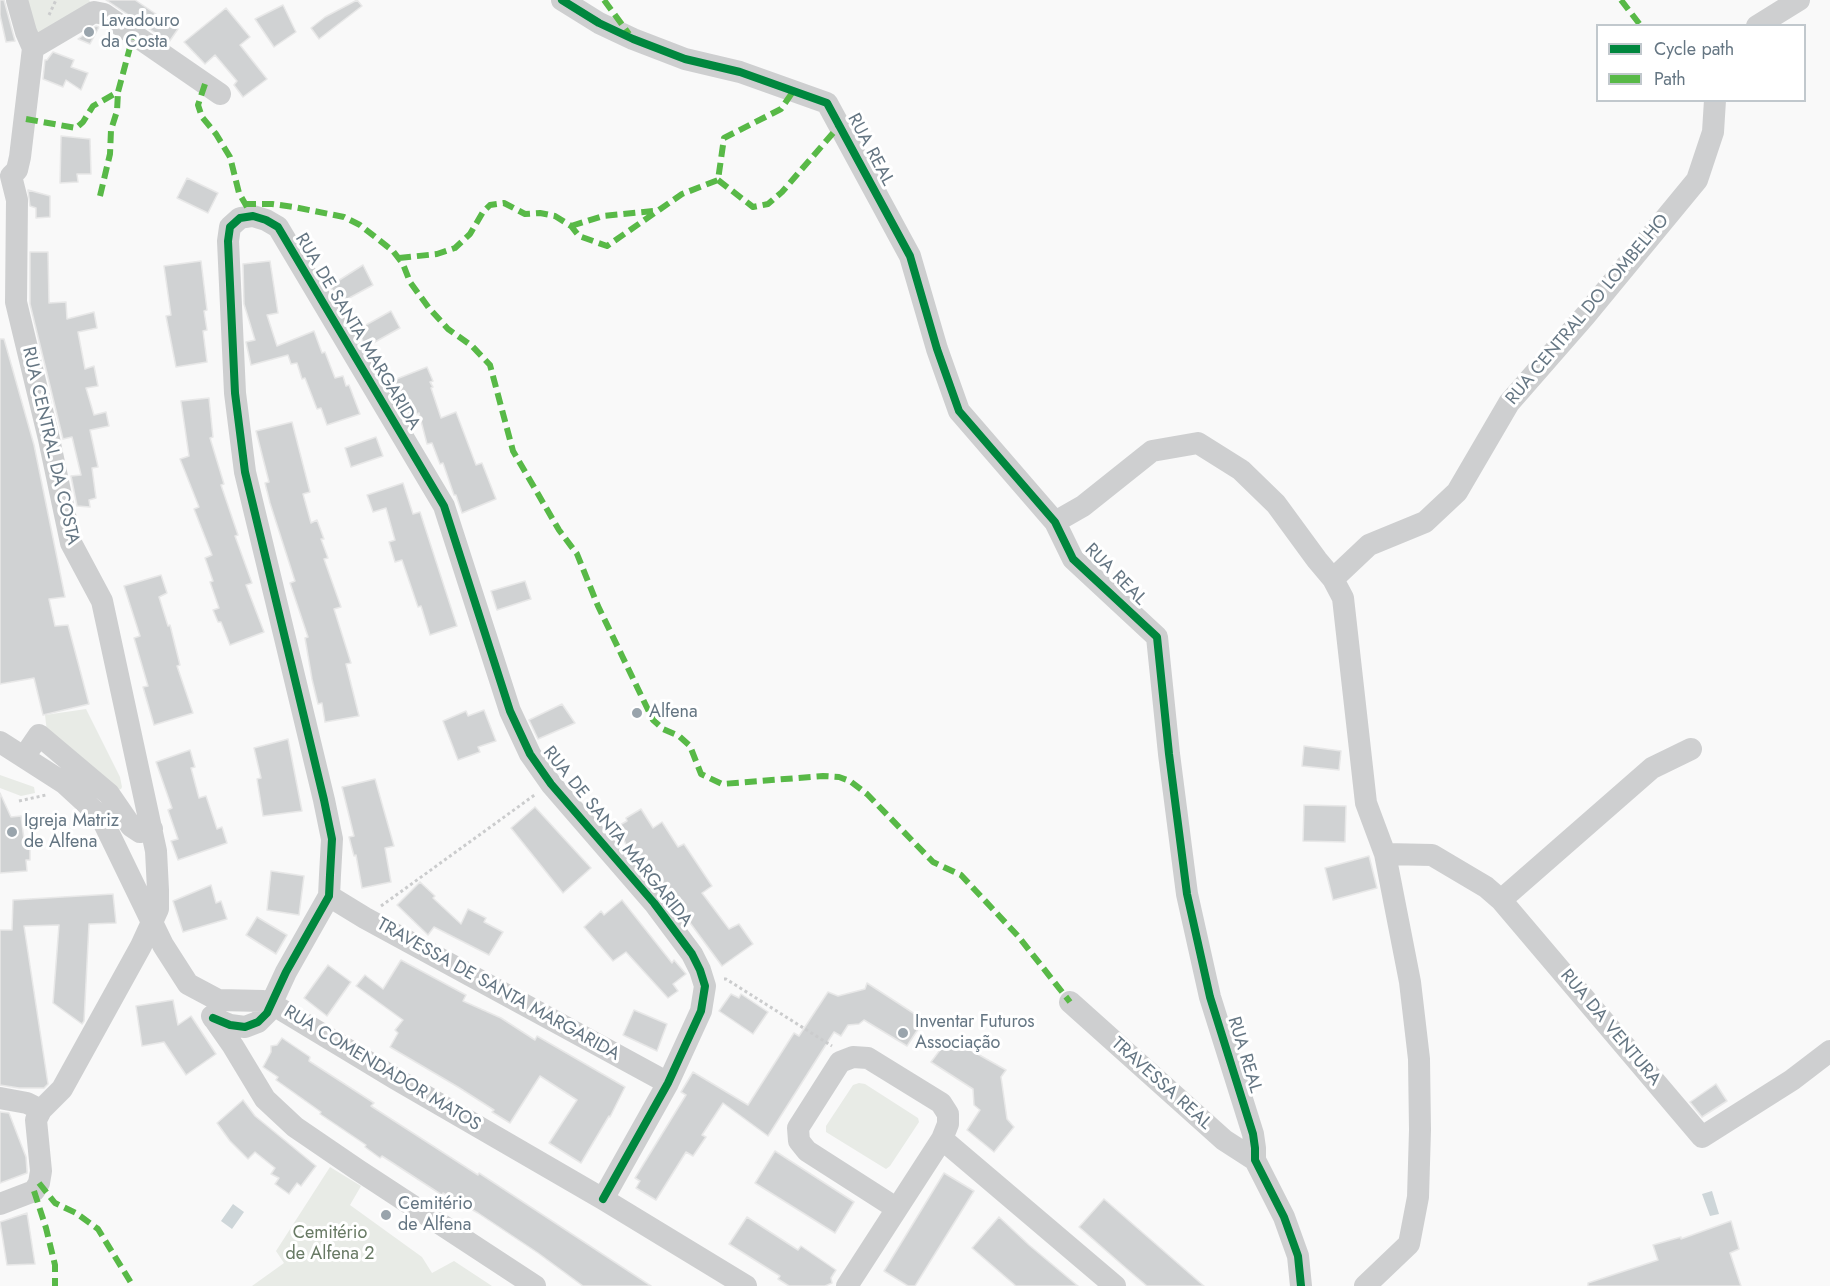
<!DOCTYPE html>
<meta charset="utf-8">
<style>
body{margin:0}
#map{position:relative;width:1830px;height:1286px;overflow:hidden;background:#f9f9f9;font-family:Jost,sans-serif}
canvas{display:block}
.legend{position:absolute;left:1596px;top:24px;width:210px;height:78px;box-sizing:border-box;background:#fff;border:2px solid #c1c8cd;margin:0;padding:8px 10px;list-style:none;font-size:18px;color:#657683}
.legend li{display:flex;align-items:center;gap:12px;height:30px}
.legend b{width:30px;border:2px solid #c1c8cd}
</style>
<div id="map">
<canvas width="1830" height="1286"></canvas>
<ul class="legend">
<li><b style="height:8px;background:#00873e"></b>Cycle path</li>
<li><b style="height:8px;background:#58b947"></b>Path</li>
</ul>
</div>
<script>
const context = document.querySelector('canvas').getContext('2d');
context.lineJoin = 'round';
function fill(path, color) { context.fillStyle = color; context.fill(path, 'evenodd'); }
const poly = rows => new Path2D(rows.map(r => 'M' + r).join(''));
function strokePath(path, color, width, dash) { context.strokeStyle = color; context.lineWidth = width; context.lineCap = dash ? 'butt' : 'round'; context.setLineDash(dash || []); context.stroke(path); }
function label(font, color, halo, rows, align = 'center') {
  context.font = font + ' Jost,sans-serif'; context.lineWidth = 6; context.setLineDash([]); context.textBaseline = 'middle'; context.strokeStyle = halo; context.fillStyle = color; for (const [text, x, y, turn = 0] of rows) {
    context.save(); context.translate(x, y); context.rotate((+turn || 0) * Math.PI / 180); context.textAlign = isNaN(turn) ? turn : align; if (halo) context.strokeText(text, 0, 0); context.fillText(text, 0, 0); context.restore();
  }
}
const green = poly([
 [24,0,89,0,92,4,39,36],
 [86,709,120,777,122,787,121,789,118,790,47,732,45,715],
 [0,775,34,787,35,793,21,796,0,788],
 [859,1083,865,1084,918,1118,919,1122,890,1166,886,1169,826,1132,826,1126,853,1085],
 [330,1167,361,1186,350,1205,422,1257,432,1273,454,1261,492,1286,252,1286,284,1263,276,1251]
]);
const water = poly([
 [1712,1191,1719,1214,1710,1216,1702,1194],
 [233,1204,244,1212,232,1229,221,1221]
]);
const building = poly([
 [0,0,4,0,15,41,6,42,0,15,0,0],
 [106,0,135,0,178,29,169,42,106,0],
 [357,0,362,6,319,39,311,28,325,17,357,0],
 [283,5,296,32,274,47,255,19,283,5],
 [226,8,250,37,240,45,267,79,243,97,234,85,237,81,215,55,205,64,184,42,226,8],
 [96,26,99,27,90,44,78,39,96,26],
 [53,52,74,60,71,67,88,73,81,90,66,80,63,87,43,79,45,60,47,60,53,52],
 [61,136,90,139,91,174,77,174,78,182,60,183,61,136],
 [187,178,218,193,208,213,177,198,187,178],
 [28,190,50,196,50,217,36,218,36,208,30,206,28,190],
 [30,252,48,252,49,303,66,302,67,319,94,312,97,328,78,332,85,369,94,366,98,386,86,388,94,415,106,412,109,426,90,430,98,467,92,468,96,498,89,500,90,507,77,506,71,476,81,475,72,437,63,439,30,304,30,252],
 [201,261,207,310,204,311,207,330,203,331,207,362,176,367,166,316,171,315,164,266,201,261],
 [270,261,278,313,267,315,277,346,314,331,322,353,325,352,335,378,343,376,346,386,349,385,360,414,327,425,321,408,317,409,305,378,302,379,297,363,291,364,288,355,251,365,246,342,255,340,244,304,243,264,270,261],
 [363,265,373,285,340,303,330,286,363,265],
 [391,311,400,328,366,347,357,330,391,311],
 [0,339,4,339,34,445,65,597,49,599,55,626,68,625,89,704,43,715,34,678,0,684,0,339],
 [427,367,433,381,430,382,433,387,431,388,441,418,456,412,476,465,482,463,496,499,462,513,456,495,454,495,443,463,440,464,432,443,427,444,419,413,409,417,400,392,398,393,394,380,427,367],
 [209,398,213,437,210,438,224,484,221,485,238,535,235,536,252,583,246,585,264,632,230,645,221,622,218,622,213,610,219,608,210,582,213,581,205,558,212,555,194,509,199,507,180,459,189,456,181,401,209,398],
 [292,422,310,492,303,494,311,523,317,520,324,539,321,539,328,558,324,559,341,607,334,609,351,663,346,664,359,716,325,722,322,703,318,704,312,679,305,638,308,637,290,583,295,581,270,503,265,483,269,482,256,431,292,422],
 [376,437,383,456,351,467,345,448,376,437],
 [403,483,413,514,420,512,457,626,430,635,421,606,418,607,402,560,395,562,389,542,395,540,386,508,373,512,367,495,403,483],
 [161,575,167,593,159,597,168,626,170,625,180,665,177,666,193,713,154,725,143,687,148,686,134,638,140,636,124,586,161,575],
 [525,581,531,599,497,610,491,591,525,581],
 [562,704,575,723,538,739,529,720,562,704],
 [484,710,496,741,478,747,480,752,458,760,443,721,466,711,468,716,484,710],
 [288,739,302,811,263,816,257,779,261,778,254,748,288,739],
 [1304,746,1341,751,1339,770,1302,766,1304,746],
 [190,750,195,767,191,768,199,798,206,796,217,829,222,827,227,843,178,860,171,841,178,839,168,810,172,808,156,762,190,750],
 [375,779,394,846,385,848,391,882,362,888,356,855,354,856,349,837,354,836,342,787,375,779],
 [0,793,11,817,21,816,25,847,30,847,30,860,26,860,27,871,0,873,0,793],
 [1304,805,1346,806,1345,842,1303,841,1304,805],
 [535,807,591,868,563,893,511,828,535,807],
 [641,809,653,828,662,822,678,847,684,844,712,886,702,893,729,929,739,924,753,944,722,966,642,858,637,862,626,845,623,837,625,836,618,826,627,821,626,818,641,809],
 [1369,856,1377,888,1333,900,1325,868,1369,856],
 [271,871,304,876,299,915,267,910,271,871],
 [420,882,435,896,433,898,461,924,468,909,486,918,484,922,503,932,489,955,434,927,428,935,397,905,420,882],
 [211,885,216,903,221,901,227,919,183,932,173,901,211,885],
 [113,894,116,923,89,924,84,1021,82,1024,53,1003,59,925,24,926,48,1084,44,1088,19,1088,0,1085,0,930,12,930,13,900,113,894],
 [622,900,672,963,674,960,686,974,673,984,678,991,668,998,626,952,613,961,584,927,601,911,604,915,622,900],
 [257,917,287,935,276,954,246,935,257,917],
 [401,960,466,995,463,1001,501,1018,535,1040,537,1036,625,1087,610,1117,609,1116,581,1163,549,1143,577,1100,540,1076,510,1123,492,1112,494,1110,458,1087,390,1047,398,1033,395,1030,403,1020,356,986,365,975,383,989,401,960],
 [328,965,351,982,327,1016,304,998,328,965],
 [867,983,924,1020,907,1046,864,1020,859,1024,848,1025,841,1036,834,1032,768,1136,723,1103,702,1135,706,1137,693,1156,686,1152,656,1200,636,1188,640,1181,635,1178,686,1095,681,1092,693,1072,748,1105,794,1033,799,1036,828,992,838,996,865,989,867,983],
 [731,994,739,998,741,994,768,1012,753,1034,719,1011,731,994],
 [173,1000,178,1025,191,1016,216,1054,186,1075,164,1042,142,1046,136,1006,173,1000],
 [634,1010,667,1024,657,1051,623,1035,634,1010],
 [282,1038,310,1057,309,1061,374,1103,371,1106,478,1175,479,1173,651,1286,583,1286,538,1253,478,1213,443,1193,442,1195,382,1156,380,1158,365,1147,366,1145,320,1114,321,1112,276,1080,278,1077,263,1067,271,1052,271,1046,277,1045,282,1038],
 [949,1038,1006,1070,1001,1077,1007,1119,1014,1127,994,1152,967,1130,980,1110,974,1105,973,1089,931,1062,949,1038],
 [1716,1084,1727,1101,1702,1117,1690,1102,1716,1084],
 [243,1100,255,1116,316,1166,301,1186,297,1183,289,1194,275,1184,279,1178,271,1174,275,1168,255,1152,248,1159,230,1141,217,1123,243,1100],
 [0,1112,9,1113,26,1157,27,1171,27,1173,0,1183,0,1112],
 [775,1151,854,1202,835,1233,755,1183,775,1151],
 [944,1173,974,1191,915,1286,908,1286,884,1271,944,1173],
 [1104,1199,1166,1253,1204,1286,1147,1286,1127,1269,1079,1227,1104,1199],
 [27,1213,35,1264,7,1265,0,1222,27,1213],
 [747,1217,798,1250,801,1246,836,1270,831,1278,832,1283,825,1286,789,1286,778,1279,780,1276,729,1244,747,1217],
 [999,1217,1029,1245,1078,1286,1016,1286,972,1248,999,1217],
 [1731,1221,1739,1249,1730,1253,1741,1286,1588,1286,1588,1283,1658,1260,1653,1245,1681,1237,1681,1239,1731,1221]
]);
const path = poly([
 [49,15,56,0],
 [19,801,46,795],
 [381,906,536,794],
 [724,979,726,979,832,1046]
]);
const minor = poly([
 [562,0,599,23,633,39,685,59,740,72,827,103,910,256,937,349,959,411,1055,522,1073,559,1157,637,1169,754,1187,894,1210,997,1253,1134,1255,1148,1255,1160,1284,1217,1298,1256,1301,1286],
 [1757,26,1799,0],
 [33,48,94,12,104,14,220,94],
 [1055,522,1083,506,1152,451,1198,443,1241,470,1276,504,1317,560,1333,579,1343,598,1366,803,1385,854,1410,982,1419,1059,1420,1130,1418,1197,1409,1244,1365,1286],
 [1333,579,1369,545,1425,522,1457,492,1509,403,1585,316,1697,180,1713,132,1715,100],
 [0,742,64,783,101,817,163,945,188,984,218,1000,263,1001,272,1004,396,1079,603,1199,746,1286],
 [24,757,39,735,109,794,131,826,140,832,152,829],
 [1385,854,1432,855,1486,887,1501,900,1702,1137,1792,1080,1830,1051],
 [329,896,365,918,668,1083],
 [1501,900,1652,768,1691,749],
 [1070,1002,1224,1140,1255,1160],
 [212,1016,233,1046,265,1099,295,1127,358,1170,535,1286],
 [213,1018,230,1025,245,1027,258,1022,267,1013,286,972,329,896,330,875,332,839,324,800,245,472,235,393,228,241,230,227,240,218,253,216,266,220,278,227,444,506,510,711,530,754,551,784,654,903,692,954,700,970,705,986,701,1011,668,1083,603,1199],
 [0,1098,27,1103,41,1110],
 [942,1139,1115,1286],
 [0,1204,34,1191,39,1183,41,1171,36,1120,41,1110,62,1089,141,946,158,909,158,890,156,851,102,601,71,543,49,439,16,302,17,200,11,176,17,170,20,157,33,48,26,32,17,0],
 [847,1286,942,1139,948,1124,948,1114,941,1103,868,1058,853,1057,840,1062,798,1128,799,1141,807,1151,896,1208]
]);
const quiet = poly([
 [604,0,629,34],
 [1621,0,1641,26],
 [205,84,198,105,202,117,216,134,230,157,239,193,247,207],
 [26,119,76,128,83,122,93,106,118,92,133,36],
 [718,180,753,207,768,204,782,192,840,125],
 [100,196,110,154,111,130,117,111,118,92],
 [244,204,272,204,294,207,344,217,360,225,393,251,403,264,410,282,429,308,448,329,472,346,490,365,513,451,559,530,577,554,598,606,653,720,663,729,679,736,690,746,701,774,722,784,823,776,839,777,850,781,867,794,933,862,961,875,1018,936,1070,1002],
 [571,226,603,216,653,211],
 [399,258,437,254,455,248,470,234,483,212,490,205,504,203,525,214,540,213,555,216,571,226,579,236,607,246,682,194,718,180,724,138,781,109,794,90],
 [39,1183,55,1203,76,1213,98,1229,133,1286],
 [34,1191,46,1228,55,1265,55,1286]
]);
const cycleway = poly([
 [562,0,599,23,633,39,685,59,740,72,827,103,910,256,937,349,959,411,1055,522,1073,559,1157,637,1169,754,1187,894,1210,997,1253,1134,1255,1148,1255,1160,1284,1217,1298,1256,1301,1286],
 [213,1018,230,1025,245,1027,258,1022,267,1013,286,972,329,896,330,875,332,839,324,800,245,472,235,393,228,241,230,227,240,218,253,216,266,220,278,227,444,506,510,711,530,754,551,784,654,903,692,954,700,970,705,986,701,1011,668,1083,603,1199]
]);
const markers = [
 [89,32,6,"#99a4ac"],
 [637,713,6,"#99a4ac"],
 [12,832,6,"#99a4ac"],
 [903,1033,6,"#99a4ac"],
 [386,1215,6,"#99a4ac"]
];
const poiNames = [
 ["Lavadouro",101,22],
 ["da Costa",101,43],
 ["Alfena",649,713],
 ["Igreja Matriz",24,822],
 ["de Alfena",24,843],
 ["Inventar Futuros",915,1023],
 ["Associação",915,1044],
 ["Cemitério",398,1205],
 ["de Alfena",398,1226]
];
const streetNames = [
 ["RUA REAL",870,150,62],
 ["RUA CENTRAL DO LOMBELHO",1588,310,-50],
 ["RUA DE SANTA MARGARIDA",357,332,59],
 ["RUA CENTRAL DA COSTA",50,446,77],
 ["RUA REAL",1115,575,45],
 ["RUA DE SANTA MARGARIDA",617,837,51],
 ["TRAVESSA DE SANTA MARGARIDA",498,990,29],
 ["RUA DA VENTURA",1610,1028,50],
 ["RUA REAL",1244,1055,73],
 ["RUA COMENDADOR MATOS",382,1069,31],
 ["TRAVESSA REAL",1161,1084,42]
];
const parkNames = [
 ["Cemitério",330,1234],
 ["de Alfena 2",330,1255]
];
fill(green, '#e8ebe6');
fill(water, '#ced6d9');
fill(building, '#d0d2d3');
strokePath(building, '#e8e8e8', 1.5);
strokePath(path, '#cbcccd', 3, [3, 3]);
strokePath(minor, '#cecfd0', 22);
strokePath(quiet, '#58b947', 6, [12, 6]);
strokePath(cycleway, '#00873e', 8);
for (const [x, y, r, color] of markers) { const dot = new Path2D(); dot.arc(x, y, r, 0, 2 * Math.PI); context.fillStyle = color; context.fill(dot); strokePath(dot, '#fff', 2); }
label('18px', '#657683', '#fff', poiNames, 'left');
label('18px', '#657683', '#fff', streetNames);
label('18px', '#687a64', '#fff', parkNames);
</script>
